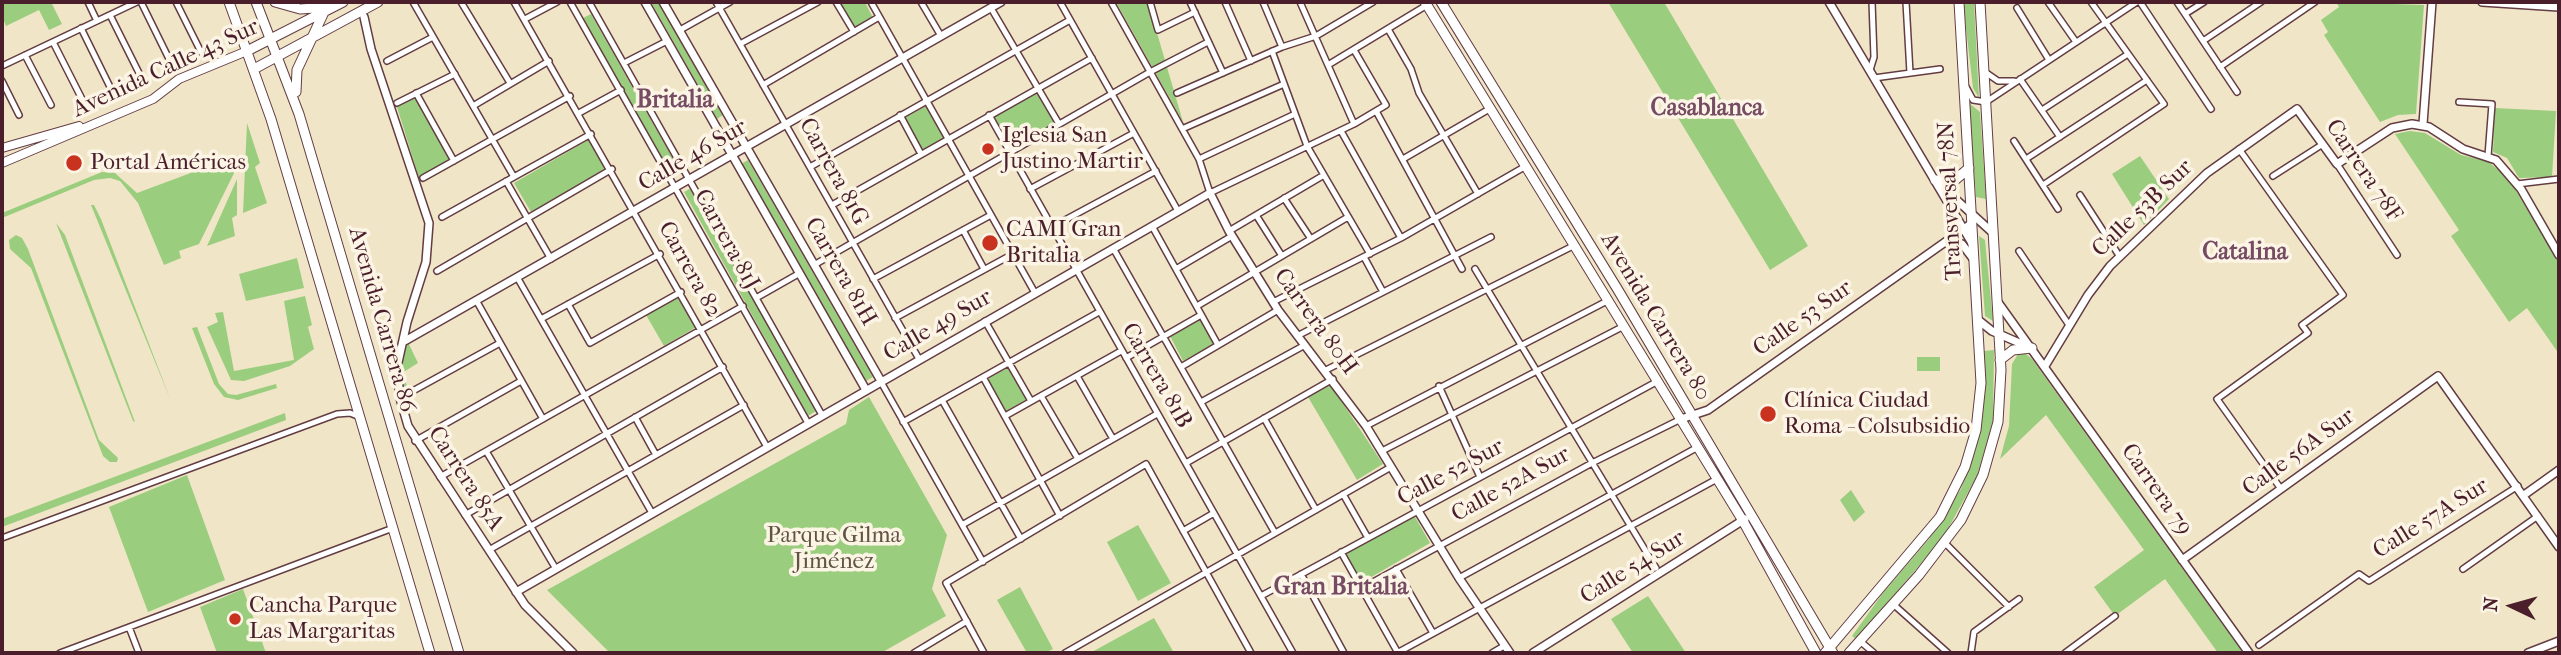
<!DOCTYPE html>
<meta charset="utf-8">
<style>
body{margin:0}
#map{position:relative;width:2561px;height:655px;overflow:hidden;background:#f1e5c8;font-family:"IM FELL French Canon",serif}
canvas{display:block}
.frame{position:absolute;inset:0;border:4px solid #4a1f2b;pointer-events:none}
.north{position:absolute;left:2477px;top:571px;width:70px;height:70px;-webkit-text-stroke:5px #fcf5e5;paint-order:stroke;rotate:275deg;font-size:19px;font-weight:700;line-height:28px;text-align:center;color:#4a1f2b}
.north::after{content:'';display:block;margin:auto;width:24px;height:32px;background:#4a1f2b;clip-path:polygon(50% 0,100% 100%,50% 72%,0 100%)}
</style>
<div id="map">
<canvas width="2561" height="655"></canvas>
<div class="frame"></div>
<div class="north">N</div>
</div>
<script>
const context = document.querySelector('canvas').getContext('2d');
context.lineJoin = 'round';
function fill(path, color) { context.fillStyle = color; context.fill(path, 'evenodd'); }
const poly = rows => new Path2D(rows.map(r => 'M' + r).join(''));
function strokePath(path, color, width, dash) { context.strokeStyle = color; context.lineWidth = width; context.lineCap = dash ? 'butt' : 'round'; context.setLineDash(dash || []); context.stroke(path); }
function label(font, color, halo, rows, align = 'center') {
  context.font = font + ' "IM FELL French Canon",serif'; context.lineWidth = 7; context.setLineDash([]); context.textBaseline = 'middle'; context.strokeStyle = halo; context.fillStyle = color; for (const [text, x, y, turn = 0] of rows) {
    context.save(); context.translate(x, y); context.rotate((+turn || 0) * Math.PI / 180); context.textAlign = isNaN(turn) ? turn : align; if (halo) context.strokeText(text, 0, 0); context.fillText(text, 0, 0); context.restore();
  }
}
const green = poly([
 [2,2,51,2,62,24,49,30,39,10,6,26,2,16],
 [651,2,659,2,723,115,717,119],
 [840,2,865,2,873,18,854,28],
 [1116,2,1148,2,1183,122],
 [1608,2,1664,2,1808,246,1770,270],
 [1963,2,1974,2,1979,98,1973,88],
 [2336,2,2424,5,2416,114,2398,115,2380,122,2324,35,2328,32,2321,20,2339,7],
 [591,14,681,173,673,177,583,18],
 [1038,91,1056,123,1012,148,994,116],
 [416,97,450,160,419,178,397,107],
 [1969,103,1980,112,1986,199,1976,197],
 [926,106,944,138,923,150,905,118],
 [2495,108,2556,111,2552,177,2519,178,2507,158,2493,152],
 [247,123,260,163,255,167,267,203,243,213],
 [2410,131,2425,133,2461,155,2487,161,2504,174,2515,189,2559,263,2559,354,2527,308,2509,322,2451,236,2459,230,2395,134],
 [590,139,607,168,531,212,514,183],
 [239,155,238,165,199,244,179,251,181,258,164,265,138,203,120,181,110,178,94,180,2,218,2,213,102,172,115,173,137,193],
 [2140,156,2169,199,2144,225,2112,174],
 [748,160,873,377,866,381,741,164],
 [237,179,237,215,232,218,235,236,207,246],
 [691,188,816,411,808,416,684,192],
 [91,205,94,205,101,219,171,401],
 [56,223,65,235,135,422,133,421],
 [16,235,22,238,28,249,99,440,118,458,117,462,110,462,103,456,31,268,10,249,9,240],
 [1979,236,1985,240,1993,321,1985,316],
 [297,258,304,288,246,301,239,274],
 [681,295,698,326,664,346,646,315],
 [305,296,312,325,308,327,314,349,290,366,244,381,231,380,207,327,218,322,215,313,223,312,234,371,294,360,284,301],
 [1201,318,1215,343,1183,361,1170,336],
 [197,327,219,384,228,394,236,395,276,384,277,388,238,400,224,397,214,384,192,328],
 [407,340,418,363,402,373,409,391,403,394,402,354],
 [1994,350,1993,422,1977,476,1943,538,1856,639,1852,636,1883,593,1929,539,1961,489,1980,432,1984,402,1984,351],
 [2018,354,2026,354,2032,359,2243,653,2218,653,2165,579,2115,616,2094,587,2144,550,2046,415,2000,459,2009,426,2012,364],
 [1917,357,1940,357,1940,371,1917,371],
 [1009,367,1027,399,1006,411,988,379],
 [1330,384,1383,464,1357,480,1308,397],
 [869,397,947,535,932,589,946,616,881,653,610,653,547,590,846,424,849,410],
 [285,413,286,420,2,527,2,519],
 [187,475,225,580,148,612,109,507],
 [1851,490,1865,512,1854,522,1840,500],
 [1414,515,1430,543,1361,583,1345,554],
 [1138,525,1171,583,1138,601,1107,542],
 [1020,587,1053,649,1045,653,1027,653,997,600],
 [243,589,266,653,217,653,200,607],
 [1648,596,1686,653,1633,653,1611,619],
 [1154,618,1174,653,1090,653]
]);
const minor = poly([
 [88,2,97,21],
 [141,2,174,69],
 [176,2,202,54],
 [413,2,514,177],
 [461,2,510,83],
 [514,2,767,447],
 [570,2,808,423],
 [589,2,822,415],
 [716,2,919,359],
 [836,2,854,32],
 [871,2,1035,293],
 [921,2,941,36],
 [1060,2,1178,211],
 [1111,2,1199,159,1210,193,1354,124,1386,105,1354,50],
 [1150,2,1158,30,1195,12],
 [1190,2,1223,73],
 [1225,2,1251,61],
 [1263,2,1282,47],
 [1300,2,1354,124],
 [1906,2,1910,73],
 [2048,2,2076,42],
 [2140,2,2211,109],
 [2177,2,2237,92],
 [991,8,1059,124],
 [2017,8,2049,60],
 [2185,14,2204,2],
 [110,15,144,83],
 [525,19,557,2],
 [81,28,114,95],
 [1388,29,1411,69,1419,93,1478,194],
 [680,30,730,2],
 [2203,41,2261,2],
 [53,42,86,107],
 [740,44,818,2],
 [1272,51,1307,146,1370,254],
 [25,55,51,105],
 [387,61,433,37],
 [624,63,667,41],
 [1328,65,1427,5],
 [2,66,137,2],
 [2220,67,2315,2],
 [1870,70,1874,57,1872,2],
 [1985,72,1998,81,2014,81],
 [1874,78,1940,69],
 [2020,79,2060,137],
 [2,81,19,115],
 [763,85,879,17],
 [1966,87,1973,100,1986,102,2137,2],
 [416,93,454,161],
 [1177,93,1282,47,1316,36,1373,2],
 [2459,102,2492,104,2488,156],
 [397,103,455,74],
 [473,106,549,61],
 [2042,110,2128,54],
 [1376,111,1462,269],
 [579,113,621,90],
 [900,115,921,154],
 [989,115,1293,653],
 [1182,129,1284,84],
 [1341,131,1401,238],
 [2014,141,2058,209],
 [2239,149,2343,295,2302,325,2308,333,2217,399,2281,489],
 [1199,159,1295,114],
 [1403,159,1491,108],
 [2026,159,2147,80],
 [2337,164,2397,255],
 [810,167,1070,20],
 [2273,176,2323,144],
 [423,178,570,96],
 [506,181,551,259],
 [2517,184,2559,179],
 [2043,185,2164,104,2091,2],
 [1030,189,1134,133],
 [2080,195,2120,257],
 [1284,198,1311,239],
 [832,205,1092,58],
 [1256,215,1282,256],
 [442,217,591,134],
 [1152,226,1218,345],
 [1052,227,1156,171],
 [963,230,984,269],
 [1229,231,1324,175],
 [1113,248,1275,533],
 [2019,251,2069,325],
 [1364,257,1383,292],
 [814,265,1150,72,1208,42],
 [1176,269,1232,236],
 [1475,269,1656,568],
 [437,271,612,169],
 [517,277,652,513],
 [873,279,991,215],
 [756,298,800,273],
 [476,300,543,419],
 [1273,302,1401,238,1526,166],
 [568,304,590,343,681,292],
 [1197,306,1348,217],
 [895,318,1013,254],
 [541,319,660,254],
 [985,321,1031,401],
 [1297,336,1491,237],
 [1126,358,1201,315],
 [1181,367,1278,310],
 [1326,370,1575,245],
 [1077,376,1113,439],
 [983,377,1060,516],
 [881,382,983,562],
 [1439,386,1480,477],
 [1041,396,1078,459],
 [400,398,500,343],
 [942,400,1021,539],
 [1201,402,1305,345],
 [1005,416,1121,351],
 [635,417,656,455],
 [1264,418,1316,510],
 [903,422,1099,312],
 [1366,426,1609,300],
 [415,441,521,381],
 [486,451,556,569],
 [1382,451,1624,326],
 [1186,463,1333,379],
 [440,477,743,306],
 [1343,494,1368,538],
 [465,515,723,367],
 [962,525,1157,414],
 [1183,531,1214,513],
 [2,538,337,414,350,413,360,417],
 [1945,543,2009,607],
 [489,550,744,405],
 [1341,552,1398,653],
 [1396,569,1433,633],
 [2463,569,2538,516],
 [1301,574,1344,653],
 [1459,578,1698,447],
 [1362,588,1592,463,1681,419],
 [1261,596,1658,381],
 [1893,604,1948,653],
 [129,627,139,653],
 [1861,642,1874,653],
 [2259,645,2359,574,2369,581,2518,486],
 [60,653,393,528],
 [914,653,967,621],
 [984,653,946,583,1146,464,1251,653],
 [1065,653,1391,467],
 [1397,653,1717,479],
 [1492,653,1504,646],
 [1971,653,1974,632,2019,599],
 [2065,653,2115,616]
]);
const tertiary = poly([
 [645,2,866,390],
 [663,2,881,381],
 [1829,2,1973,245],
 [2482,2,2559,7],
 [364,17,371,49,429,223,426,262,407,322,397,367,400,398,408,426,525,605,573,653],
 [2423,124,2432,2],
 [1940,185,1993,233],
 [1945,243,1962,244,1974,260],
 [1997,301,2249,653],
 [1977,319,1992,331,2031,348],
 [403,342,1001,2],
 [2045,366,2088,295,2110,266,2207,173,2297,109,2337,164,2392,128,2412,124,2429,127,2463,149,2496,160,2521,189,2559,255],
 [1681,419,1708,410,1972,223],
 [2524,495,2559,470],
 [2182,560,2438,376,2559,547],
 [516,592,1210,193,1229,231,1278,310,1366,426,1459,578,1510,653],
 [1533,653,1745,519],
 [2528,653,2559,641]
]);
const secondary = poly([
 [2,148,79,126],
 [2,163,153,99,179,79,247,51]
]);
const primary = poly([
 [229,2,271,119,430,653],
 [256,2,299,114,459,653],
 [275,2,300,9,330,7],
 [1425,2,1743,521,1816,653],
 [1441,2,1618,290,1833,653],
 [247,51,343,2],
 [254,69,378,2],
 [296,92,297,70,324,12],
 [1935,180,1955,180,1969,168],
 [2000,360,2013,350,2032,348],
 [1825,653,1940,517,1965,467,1976,430,1981,383,1959,2],
 [1849,653,1919,575,1961,520,1983,475,1998,422,2001,370,1980,2]
]);
const markers = [
 [988,149,7,"#c8321e"],
 [74,163,9,"#c8321e"],
 [990,243,9,"#c8321e"],
 [1768,414,9,"#c8321e"],
 [235,619,7,"#c8321e"]
];
const streetNames = [
 ["Avenida Calle 43 Sur",166,69,-25],
 ["Calle 46 Sur",693,156,-30],
 ["Carrera 78F",2363,171,56],
 ["Carrera 81G",833,172,61],
 ["Transversal 78N",1951,201,-93],
 ["Calle 53B Sur",2143,209,-44],
 ["Carrera 81J",726,240,61],
 ["Carrera 82",689,270,61],
 ["Carrera 81H",840,272,60],
 ["Avenida Carrera 80",1655,317,59],
 ["Calle 53 Sur",1803,319,-35],
 ["Avenida Carrera 86",381,320,74],
 ["Carrera 80H",1315,322,54],
 ["Calle 49 Sur",938,326,-30],
 ["Carrera 81B",1156,376,60],
 ["Calle 56A Sur",2299,453,-36],
 ["Calle 52 Sur",1451,473,-28],
 ["Carrera 85A",465,479,57],
 ["Calle 52A Sur",1511,485,-29],
 ["Carrera 79",2156,490,55],
 ["Calle 57A Sur",2431,519,-32],
 ["Calle 54 Sur",1633,568,-32]
];
const poiNames = [
 ["Iglesia San",1002,136],
 ["Justino Martir",1002,162],
 ["Portal Américas",90,163],
 ["CAMI Gran",1006,230],
 ["Britalia",1006,256],
 ["Clínica Ciudad",1784,401],
 ["Roma - Colsubsidio",1784,427],
 ["Cancha Parque",249,606],
 ["Las Margaritas",249,632]
];
const parkNames = [
 ["Parque Gilma",834,536],
 ["Jiménez",834,562]
];
const neighbourhoodNames = [
 ["Britalia",675,101],
 ["Casablanca",1707,109],
 ["Catalina",2245,253],
 ["Gran Britalia",1341,588]
];
fill(green, '#9ace7e');
strokePath(minor, '#633d43', 8);
strokePath(tertiary, '#633d43', 10);
strokePath(secondary, '#633d43', 10);
strokePath(primary, '#633d43', 11);
strokePath(minor, '#fff', 5);
strokePath(tertiary, '#fff', 7);
strokePath(secondary, '#fff', 8);
strokePath(primary, '#fff', 9);
for (const [x, y, r, color] of markers) { const dot = new Path2D(); dot.arc(x, y, r, 0, 2 * Math.PI); context.fillStyle = color; context.fill(dot); strokePath(dot, '#fcf5e5', 2.5); }
label('23px', '#4a1f2b', '#fcf5e5', streetNames);
label('23px', '#4a1f2b', '#fcf5e5', poiNames, 'left');
label('23px', '#625444', '#fcf5e5', parkNames);
label('bold 24px', '#764c63', '#fcf5e5', neighbourhoodNames);
</script>
